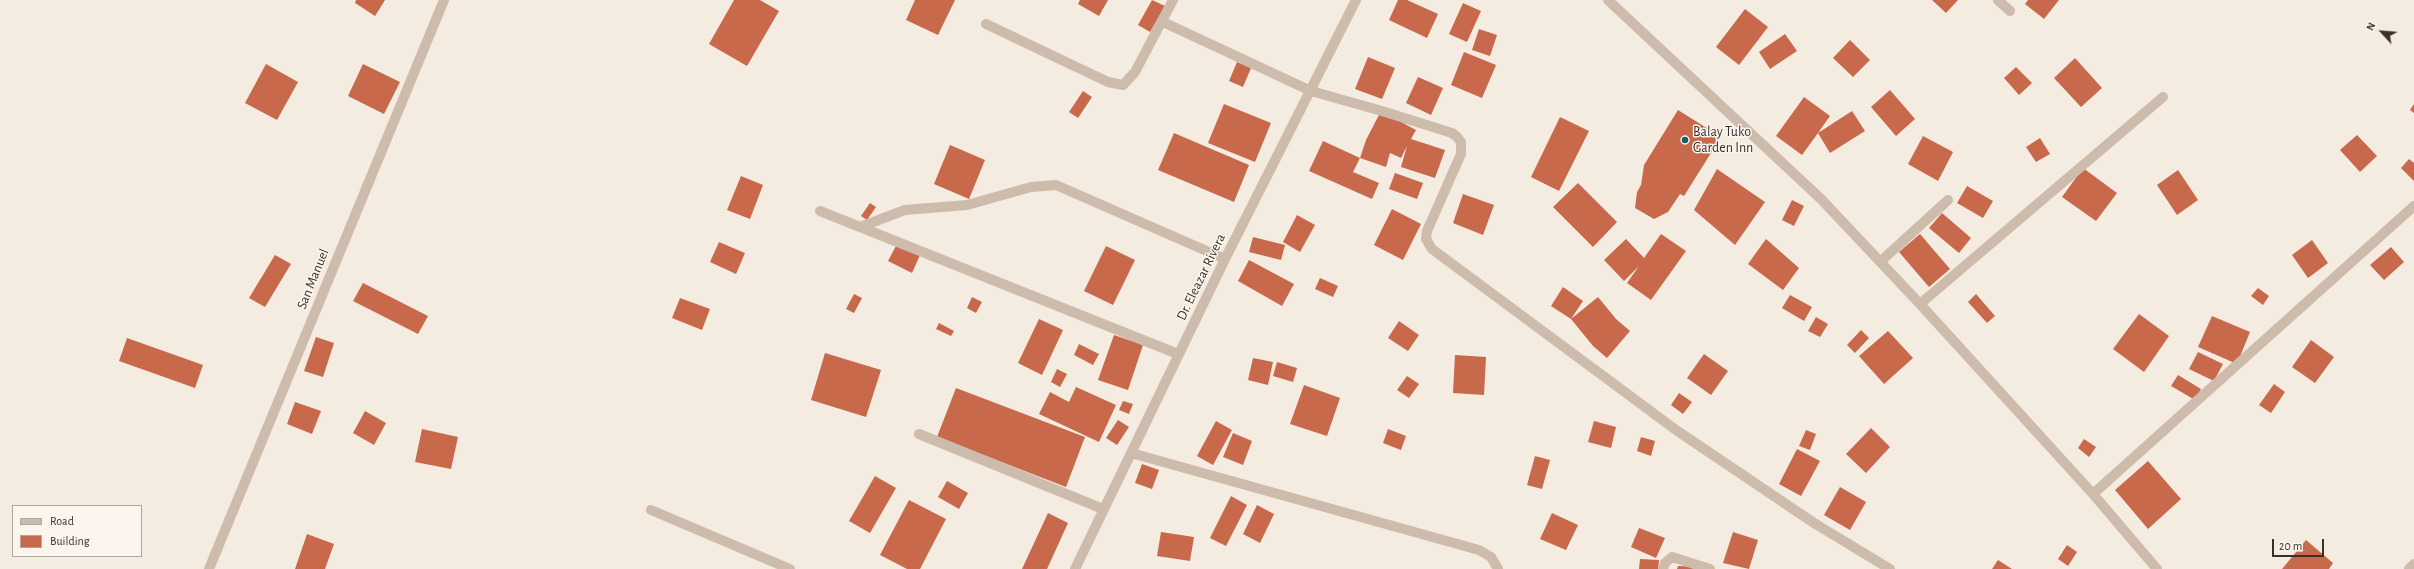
<!DOCTYPE html>
<style>
body{margin:0}
#map{position:relative;width:2414px;height:569px;overflow:hidden;background:#f4ebe1;font-family:"Alegreya Sans",sans-serif}
canvas{display:block}
.legend{position:absolute;left:12px;top:505px;width:130px;height:52px;box-sizing:border-box;background:#fbf5ee;border:1px solid #aea6a0;margin:0;padding:5px 7px;list-style:none;font-size:12px;color:#3b302b}
.legend li{display:flex;align-items:center;gap:8px;height:20px}
.legend b{width:20px;border:1px solid #aea6a0}
.north{position:absolute;left:2362px;top:12px;width:40px;height:40px;-webkit-text-stroke:3px #fbf5ee;paint-order:stroke;rotate:296deg;font-size:11px;font-weight:700;line-height:16px;text-align:center;color:#3b302b}
.north::after{content:'';display:block;margin:auto;width:14px;height:18px;background:#3b302b;clip-path:polygon(50% 0,100% 100%,50% 72%,0 100%)}
.scale{position:absolute;left:2272px;top:539px;width:52px;height:18px;box-sizing:border-box;border:2px solid #3b302b;border-top:0;padding-left:5px;font-size:12px;line-height:14px;white-space:nowrap;color:#3b302b;-webkit-text-stroke:3px #fbf5ee;paint-order:stroke}
</style>
<div id="map">
<canvas width="2414" height="569"></canvas>
<ul class="legend">
<li><b style="height:5px;background:#cdbbac"></b>Road</li>
<li><b style="height:11px;background:#c8694b"></b>Building</li>
</ul>
<div class="north">N</div>
<div class="scale">20 m</div>
</div>
<script>
const context = document.querySelector('canvas').getContext('2d');
context.lineJoin = 'round';
function fill(path, color) { context.fillStyle = color; context.fill(path, 'evenodd'); }
const poly = rows => new Path2D(rows.map(r => 'M' + r).join(''));
function strokePath(path, color, width, dash) { context.strokeStyle = color; context.lineWidth = width; context.lineCap = dash ? 'butt' : 'round'; context.setLineDash(dash || []); context.stroke(path); }
function label(font, color, halo, rows, align = 'center') {
  context.font = font + ' "Alegreya Sans",sans-serif'; context.lineWidth = 3; context.setLineDash([]); context.textBaseline = 'middle'; context.strokeStyle = halo; context.fillStyle = color; for (const [text, x, y, turn = 0] of rows) {
    context.save(); context.translate(x, y); context.rotate((+turn || 0) * Math.PI / 180); context.textAlign = isNaN(turn) ? turn : align; if (halo) context.strokeText(text, 0, 0); context.fillText(text, 0, 0); context.restore();
  }
}
const building = poly([
 [356,0,385,0,375,16,355,3],
 [734,0,760,0,779,11,747,66,709,44],
 [915,0,955,0,938,35,906,20],
 [1080,0,1108,0,1099,16,1078,4],
 [1152,0,1165,6,1150,32,1138,25],
 [1398,0,1407,0,1438,14,1427,38,1389,20],
 [1932,0,1958,0,1946,13],
 [2028,0,2059,0,2044,19,2025,4],
 [1463,3,1481,11,1467,42,1449,34],
 [1745,9,1768,27,1739,65,1716,47],
 [1479,29,1497,35,1490,56,1472,50],
 [1785,34,1797,51,1770,69,1759,52],
 [1850,40,1870,60,1853,77,1833,58],
 [1464,52,1496,65,1482,98,1451,85],
 [1368,57,1395,68,1382,99,1355,89],
 [2075,58,2102,88,2081,107,2054,78],
 [1237,62,1251,68,1243,87,1229,81],
 [266,64,298,82,277,120,245,103],
 [363,64,400,82,384,114,348,96],
 [2016,67,2032,83,2019,95,2004,78],
 [1418,77,1443,88,1431,115,1406,103],
 [1890,90,1915,119,1896,136,1871,107],
 [1083,91,1092,97,1078,118,1069,112],
 [1804,97,1830,116,1818,133,1852,111,1865,131,1830,153,1818,133,1802,155,1776,136],
 [1224,104,1271,123,1255,162,1208,143],
 [2414,104,2414,113,2410,110],
 [1678,110,1721,137,1684,196,1680,194,1668,212,1654,219,1635,208,1637,192,1641,185,1644,165],
 [1381,111,1416,130,1411,139,1445,150,1435,178,1401,167,1407,146,1401,158,1390,153,1386,167,1360,158,1366,140],
 [1560,117,1589,131,1559,191,1531,177],
 [1174,133,1249,165,1234,202,1158,170],
 [2357,135,2377,156,2360,172,2340,150],
 [1923,136,1953,152,1938,181,1908,164],
 [2040,138,2050,154,2036,162,2026,147],
 [1323,141,1360,158,1353,172,1379,183,1372,199,1309,171],
 [950,145,985,160,969,199,934,184],
 [2409,159,2414,163,2414,181,2401,168],
 [2083,168,2117,193,2096,221,2062,197],
 [1717,169,1765,202,1735,245,1694,210],
 [2178,170,2198,200,2177,215,2157,185],
 [1395,173,1423,183,1417,199,1389,189],
 [741,176,763,185,750,219,727,210],
 [1578,183,1617,222,1593,247,1553,207],
 [1967,186,1993,201,1983,218,1957,203],
 [1463,194,1494,205,1483,235,1453,223],
 [1792,200,1804,206,1794,226,1782,220],
 [870,203,876,207,867,220,861,216],
 [1392,209,1421,224,1403,260,1374,245],
 [1942,213,1971,238,1959,253,1929,228],
 [1297,215,1315,225,1300,252,1283,242],
 [1661,234,1686,251,1651,300,1627,283,1639,266,1624,281,1604,260,1626,239,1644,258],
 [1920,234,1950,269,1929,287,1899,252],
 [1253,237,1285,245,1281,260,1249,252],
 [1766,239,1799,268,1783,290,1748,264],
 [2312,240,2328,263,2308,278,2292,255],
 [719,242,745,253,736,274,710,262],
 [897,244,920,255,912,273,888,261],
 [1106,246,1135,260,1113,305,1084,291],
 [2391,247,2404,262,2384,280,2370,265],
 [275,255,291,264,265,307,249,298],
 [1249,260,1294,284,1282,306,1238,281],
 [1320,278,1338,286,1333,297,1315,289],
 [363,283,428,316,418,334,353,301],
 [1563,287,1583,301,1571,319,1551,306],
 [2258,288,2269,296,2263,305,2251,296],
 [854,294,862,298,854,313,846,309],
 [1976,294,1995,316,1987,323,1968,302],
 [1790,295,1812,307,1804,321,1782,308],
 [972,297,982,302,976,313,967,308],
 [1598,297,1616,319,1630,331,1607,358,1593,346,1571,319],
 [680,298,710,309,702,330,672,318],
 [2139,314,2169,336,2144,372,2113,349],
 [2212,316,2250,332,2237,364,2198,347],
 [1816,317,1828,324,1820,337,1808,331],
 [1039,319,1063,330,1042,375,1018,363],
 [1399,321,1419,335,1408,351,1388,338],
 [939,323,954,331,951,336,936,329],
 [1861,330,1869,338,1855,353,1847,345],
 [1888,331,1913,358,1884,384,1859,356],
 [1114,335,1143,345,1128,390,1098,380],
 [316,337,334,343,323,377,304,371],
 [127,338,203,365,195,388,119,361],
 [2311,340,2334,357,2315,383,2292,367],
 [1079,344,1099,354,1093,365,1074,355],
 [2198,352,2223,364,2214,381,2189,369],
 [825,353,881,370,866,417,811,400],
 [1704,354,1728,371,1711,395,1687,378],
 [1455,355,1486,357,1484,395,1453,393],
 [1253,358,1273,362,1268,385,1248,380],
 [1277,362,1297,368,1293,382,1273,376],
 [1057,369,1067,374,1060,387,1051,382],
 [2178,375,2201,389,2195,400,2171,386],
 [1407,376,1419,384,1409,398,1397,390],
 [2274,384,2285,392,2271,413,2259,405],
 [1304,385,1340,398,1327,436,1290,424],
 [1076,387,1116,405,1099,442,1039,414,1050,392,1069,402],
 [956,388,1085,437,1066,487,937,437],
 [1679,393,1692,402,1683,414,1671,405],
 [1123,401,1133,404,1129,414,1119,410],
 [295,402,321,411,312,434,287,424],
 [365,411,386,423,374,445,353,433],
 [1118,420,1129,427,1117,445,1106,438],
 [1216,421,1232,430,1213,465,1197,456],
 [1594,421,1616,427,1611,448,1588,442],
 [1871,428,1890,447,1866,473,1846,454],
 [422,429,458,437,451,469,415,462],
 [1388,429,1406,436,1401,450,1383,443],
 [1806,430,1816,434,1810,450,1799,446],
 [1233,433,1252,441,1243,465,1223,457],
 [1641,437,1655,441,1651,456,1637,451],
 [2084,439,2096,447,2089,457,2078,448],
 [1797,449,1820,461,1801,496,1779,484],
 [1535,456,1550,460,1542,489,1527,485],
 [2148,461,2181,499,2148,529,2115,490],
 [1142,464,1159,470,1152,489,1135,483],
 [875,476,896,488,870,533,849,521],
 [947,481,968,493,959,509,938,497],
 [1840,487,1866,502,1850,530,1824,515],
 [1231,496,1247,505,1226,546,1210,538],
 [909,500,946,519,920,569,907,569,880,555],
 [1257,505,1274,514,1260,543,1243,534],
 [1048,513,1068,523,1047,569,1022,569],
 [1552,513,1578,525,1566,550,1540,539],
 [1639,528,1665,538,1656,558,1631,547],
 [1161,532,1194,537,1190,561,1157,556],
 [1733,532,1758,540,1749,569,1723,563],
 [307,534,334,544,325,569,295,569],
 [2306,540,2333,563,2329,569,2282,569],
 [2067,545,2077,552,2068,566,2058,559],
 [1640,559,1659,560,1658,569,1639,569],
 [1998,560,2012,569,1992,569],
 [1678,566,1702,567,1702,569,1677,569]
]);
const minor = poly([
 [1608,0,1821,199,1920,304,2093,494,2157,569],
 [1998,0,2010,11],
 [1163,22,1311,91,1382,111,1452,133,1457,137,1461,142,1461,154,1427,231,1426,239,1432,249,1676,430,1814,523,1890,569],
 [986,24,1108,82,1123,85,1135,72,1173,0],
 [820,211,1178,354],
 [860,227,905,210,967,205,1031,187,1056,185,1225,259],
 [1881,261,1948,200],
 [1920,304,2163,97],
 [919,434,1103,509],
 [1131,453,1479,550,1491,557,1498,569],
 [2093,494,2414,206],
 [651,510,790,569],
 [209,569,444,0],
 [1075,569,1225,259,1356,0],
 [1663,569,1665,563,1672,557,1710,569],
 [2409,569,2414,564]
]);
const markers = [
 [1685,140,4,"#1f5a5e"]
];
const poiNames = [
 ["Balay Tuko",1693,132],
 ["Garden Inn",1693,148]
];
const streetNames = [
 ["Dr. Eleazar Rivera",1201,277,-64],
 ["San Manuel",313,279,-68]
];
fill(building, '#c8694b');
strokePath(minor, '#cdbbac', 10);
for (const [x, y, r, color] of markers) { const dot = new Path2D(); dot.arc(x, y, r, 0, 2 * Math.PI); context.fillStyle = color; context.fill(dot); strokePath(dot, '#fbf5ee', 1.5); }
label('14px', '#3b302b', '#fbf5ee', poiNames, 'left');
label('14px', '#3b302b', '#fbf5ee', streetNames);
</script>
